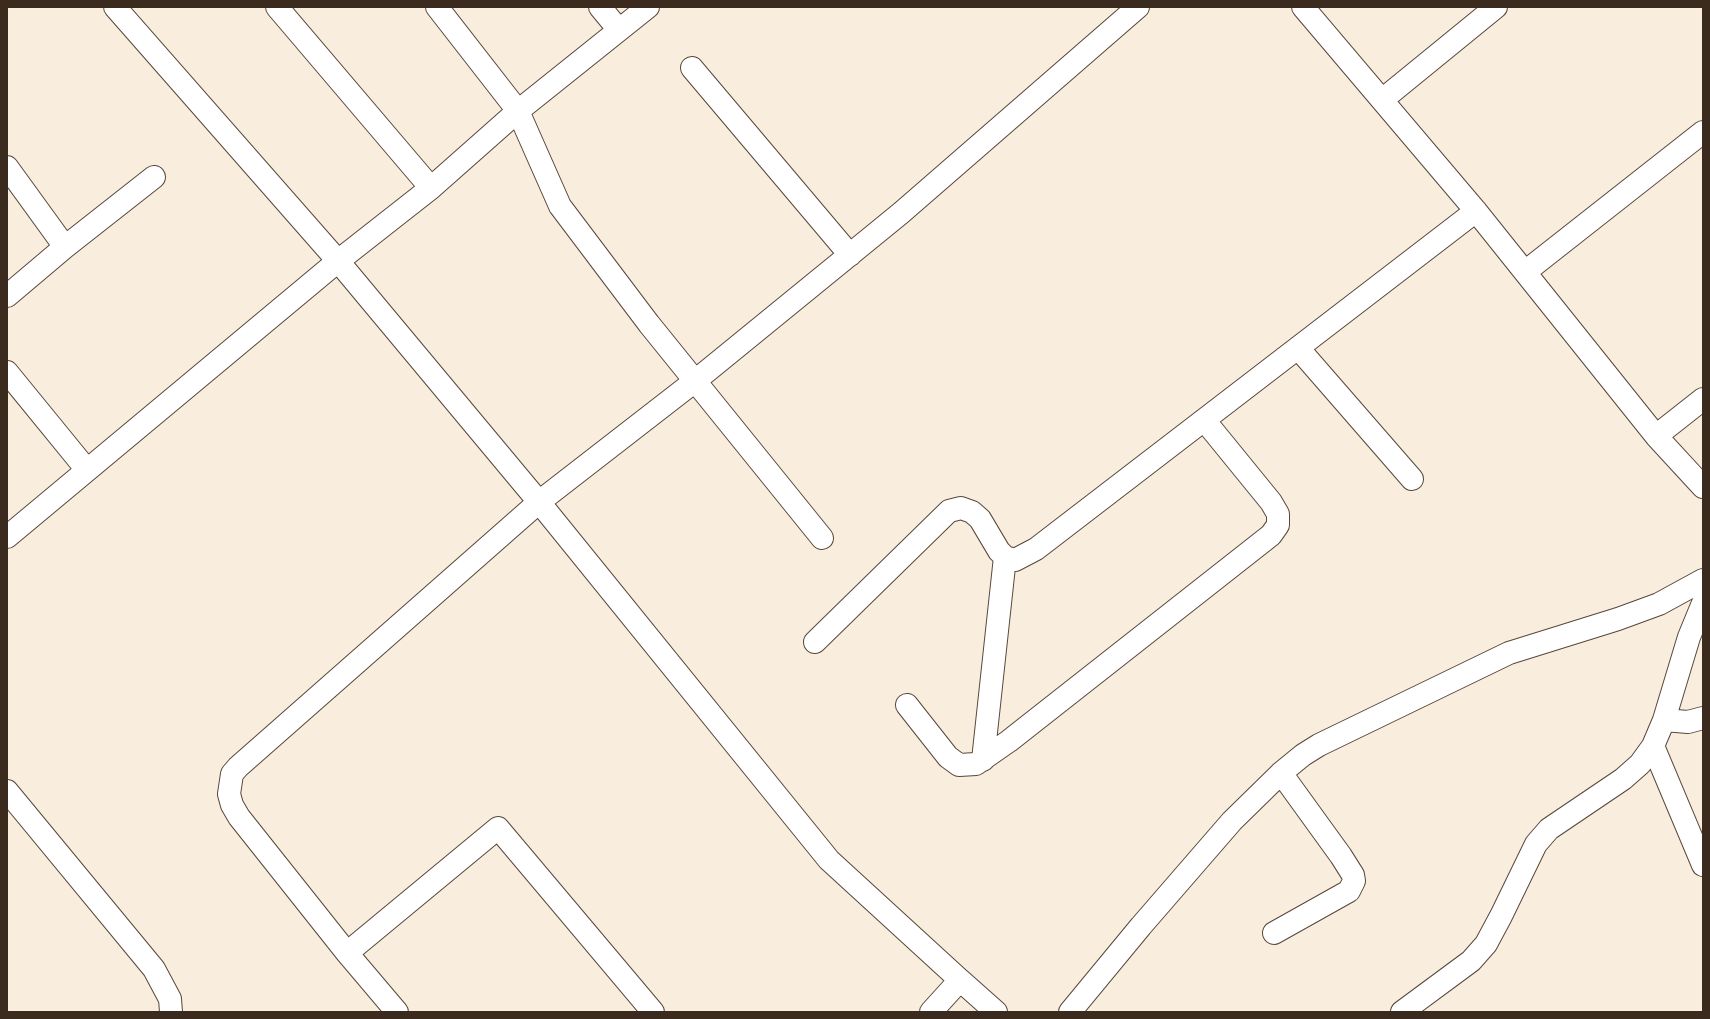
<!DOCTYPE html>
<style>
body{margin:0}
#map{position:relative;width:1710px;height:1019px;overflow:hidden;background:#f9edde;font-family:"Gochi Hand",sans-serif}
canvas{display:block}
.frame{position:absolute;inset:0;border:8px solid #3b2a1e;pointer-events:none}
</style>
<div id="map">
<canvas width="1710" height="1019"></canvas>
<div class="frame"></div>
</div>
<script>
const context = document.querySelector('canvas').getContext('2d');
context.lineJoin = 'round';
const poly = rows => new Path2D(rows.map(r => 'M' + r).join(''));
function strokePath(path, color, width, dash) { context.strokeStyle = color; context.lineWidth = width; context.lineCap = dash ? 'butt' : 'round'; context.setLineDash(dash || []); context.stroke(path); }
const street = poly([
 [115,7,338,261,539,502,829,860,960,980],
 [277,7,431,188],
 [437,7,518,111,560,206,649,324,822,538],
 [600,7,619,30],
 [1303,7,1476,211,1656,436,1703,487],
 [692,68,850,255],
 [1382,100,1496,7],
 [7,167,65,247],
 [1525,272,1703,132],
 [7,296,65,247,154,177],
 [1298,348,1412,479],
 [7,372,87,470],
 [1656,436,1703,399],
 [7,537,338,261,431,188,518,111,648,7],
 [815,642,949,511,961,508,972,512,980,519,999,551,1005,557,1015,560,1036,549,1476,211],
 [907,705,948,757,959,765,976,764,1009,741,1271,535,1278,525,1278,514,1271,502,1205,421],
 [1664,720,1688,722,1703,718],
 [1653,746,1703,865],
 [983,760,1005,557],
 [7,791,154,969,170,999,171,1012],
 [1274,933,1349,891,1354,881,1353,875,1341,856,1281,773],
 [347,953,498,828,653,1012],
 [397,1012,347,953,239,817,232,805,229,794,232,774,238,767,539,502,695,381,901,213,1138,7],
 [931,1012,960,980,996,1012],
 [1070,1012,1141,926,1232,821,1281,773,1303,755,1319,745,1509,653,1618,619,1659,604,1703,580],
 [1402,1012,1471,961,1486,944,1501,916,1536,844,1549,829,1623,779,1640,764,1653,746,1664,720,1689,637,1703,603]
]);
strokePath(street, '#58473b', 24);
strokePath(street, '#fff', 22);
</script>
